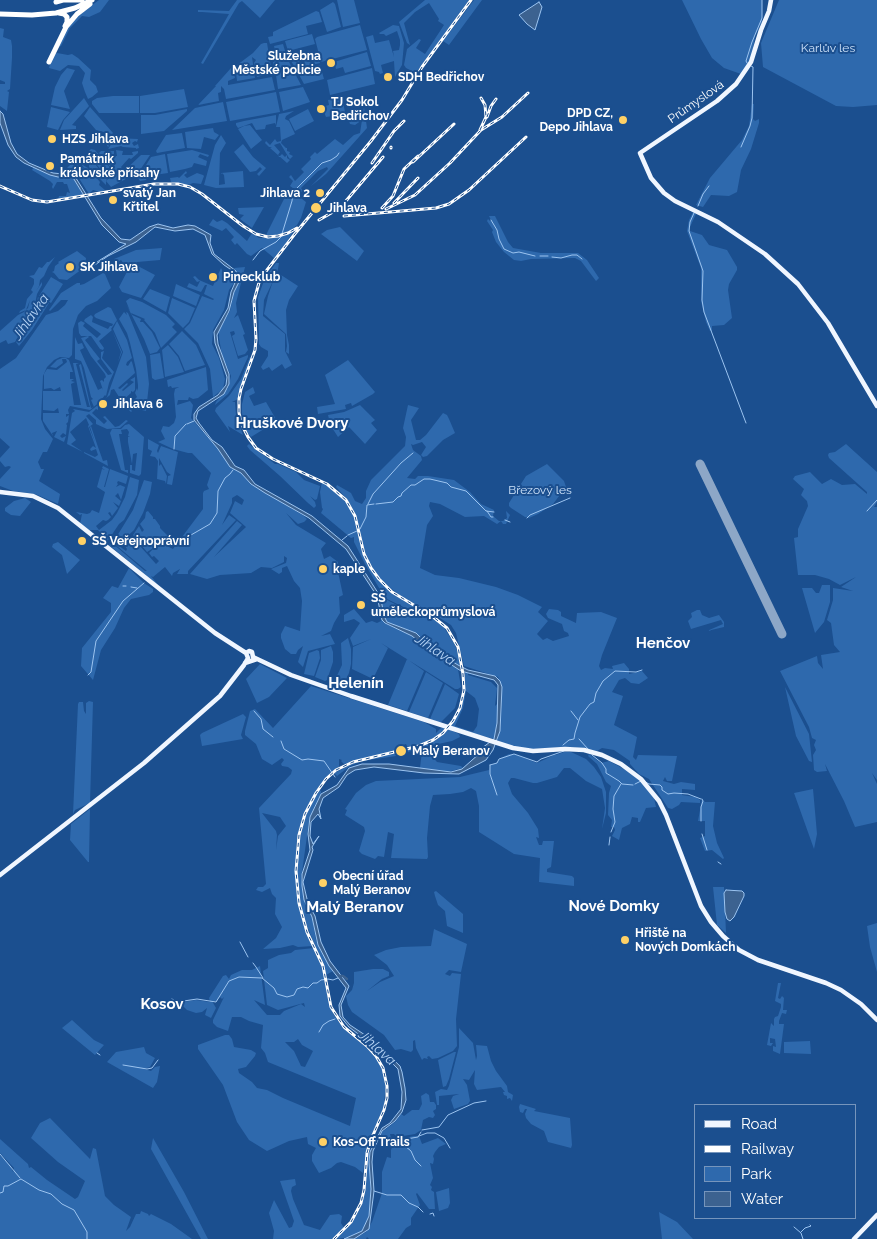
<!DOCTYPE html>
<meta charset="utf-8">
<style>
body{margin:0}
#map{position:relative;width:877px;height:1239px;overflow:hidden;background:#1b4f8f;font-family:Raleway,sans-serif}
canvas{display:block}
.legend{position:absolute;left:694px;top:1104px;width:162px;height:115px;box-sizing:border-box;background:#1b4f8f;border:1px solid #7695bc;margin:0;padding:6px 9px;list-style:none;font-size:15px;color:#fff}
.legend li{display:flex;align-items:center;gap:10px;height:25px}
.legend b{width:25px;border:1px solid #7695bc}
</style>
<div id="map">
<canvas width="877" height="1239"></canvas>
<ul class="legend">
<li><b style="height:6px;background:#f0f6ff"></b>Road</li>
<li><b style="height:6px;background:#fff"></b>Railway</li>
<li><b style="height:14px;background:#2e69ad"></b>Park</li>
<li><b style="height:14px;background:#3c6290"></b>Water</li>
</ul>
</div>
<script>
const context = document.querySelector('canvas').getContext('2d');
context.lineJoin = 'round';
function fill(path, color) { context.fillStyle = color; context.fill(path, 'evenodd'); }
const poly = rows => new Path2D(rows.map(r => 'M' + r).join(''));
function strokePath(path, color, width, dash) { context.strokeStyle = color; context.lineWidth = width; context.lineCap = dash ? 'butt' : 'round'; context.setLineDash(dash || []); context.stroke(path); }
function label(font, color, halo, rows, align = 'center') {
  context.font = font + ' Raleway,sans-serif'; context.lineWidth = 4; context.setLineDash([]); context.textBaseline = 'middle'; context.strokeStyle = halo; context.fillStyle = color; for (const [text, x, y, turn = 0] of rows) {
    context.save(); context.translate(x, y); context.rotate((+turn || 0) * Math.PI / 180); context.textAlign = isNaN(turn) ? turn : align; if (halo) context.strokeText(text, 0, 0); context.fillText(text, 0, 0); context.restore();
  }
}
const green = poly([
 [99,0,109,0,100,12,89,17,82,16,70,28,61,46,58,47,62,36,77,16],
 [237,0,275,0,260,18,242,1,239,3,203,64,201,63,229,14,202,12,198,12,198,10,229,11],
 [337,0,354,0,360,23,343,27],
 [425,0,469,0,416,73,406,68,404,65,407,49,419,39,421,40,416,48,425,54,444,25,438,21,439,19,429,3,415,12,404,23,410,45,407,43,399,22],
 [474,0,482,0,449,45,443,41],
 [682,0,762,0,762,22,755,36,752,57,741,74,724,68,712,58,701,39],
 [779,0,877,0,877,105,853,107,836,106,763,67,761,43],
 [333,2,335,4,341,27,327,32,320,10],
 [316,11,319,12,322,22,306,26,308,34,270,44,268,37,273,36,273,32],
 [360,25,367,50,321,62,315,39,317,37],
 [393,25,399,26,404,43,402,65,395,77,394,61,381,65,383,73,380,74,379,72,375,71,366,37,373,35,375,43,389,40,394,57,393,51,399,50,400,45,400,40,397,31,386,36,384,34,380,34,379,33],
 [0,28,4,29,3,37,11,40,12,46,12,58,10,89,7,91,9,92,7,111,0,106,0,84,5,84,5,82,0,80],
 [312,34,315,44,288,51,285,41],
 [264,43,267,43,272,73,257,77,254,63,256,60,252,57,255,78,237,81,236,72,239,69,237,65,253,53,261,44],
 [283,44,287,58,301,85,278,89,276,75,280,74,278,65,274,66,273,62,277,60,274,46],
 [367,52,371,66,345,73,343,67,336,69,334,62],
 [57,53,68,55,72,54,78,58,91,70,90,80,96,86,98,92,92,97,88,99,85,92,82,83,85,73,79,66,68,65,60,71,49,68,52,57,54,54],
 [318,53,320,63,296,69,291,61],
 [320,65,324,79,304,84,297,71],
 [67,68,75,70,64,91,70,109,51,105,55,87,61,75],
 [231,68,233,68,235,78,228,81,228,85,272,77,275,90,226,99,224,89,221,86,221,92,218,93,219,101,198,105,216,86,215,86],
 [372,68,375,84,330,95,327,80],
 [303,87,310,102,283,111,279,92],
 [184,89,188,107,155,113,140,113,140,96],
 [276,92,280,112,230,121,226,102],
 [113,96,139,96,139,113,99,113,92,104,92,101,97,98],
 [342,97,346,117,334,121,333,116,326,117,322,107,329,105,328,100],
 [84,98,89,106,72,125,76,126,76,129,60,130,64,120],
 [223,102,227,121,172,130,195,108],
 [752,104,754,104,753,119,755,121,759,119,759,123,751,149,741,170,737,192,729,196,711,195,703,207,696,205,710,178,742,140,749,126],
 [51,107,70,112,63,120,58,130,47,127],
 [90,107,113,133,112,134,96,130,84,116],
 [364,107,367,128,326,174,311,186,328,169,327,167,318,171,301,188,303,191,300,193,290,186,293,181,289,177,291,175,295,181,304,172,301,169,311,159,310,157,315,152,317,154,335,139,343,145,354,135,360,133,362,120,355,125,350,124,348,118,363,112],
 [187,109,187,111,164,131,141,134,141,115,155,115],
 [308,109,314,121,295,131,289,119],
 [294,111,286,116,285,119,289,121,295,134,282,140,281,143,286,148,287,148,287,151,290,152,289,154,293,156,290,159,289,158,280,143,274,145,280,152,278,155,279,157,282,154,285,157,287,155,287,158,290,160,287,163,270,148,272,147,269,147,265,143,266,141,270,145,275,139,277,142,281,141,280,127,276,127,279,114],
 [276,115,276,125,275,123,266,125,265,129,256,130,252,123,238,128,236,125,236,123,244,121],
 [250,125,262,140,251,149,238,129,244,126],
 [213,128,214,132,219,135,215,140,204,137,201,149,187,148,185,132],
 [182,133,185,148,157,153,156,151,166,135],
 [105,134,115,135,116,138,138,139,137,142,135,141,132,143,134,146,138,144,139,148,136,149,136,148,123,147,121,146,108,149,112,143,110,140,107,143,109,146,108,147,105,142,109,139,103,136],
 [221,135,226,143,220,153,219,185,225,184,224,175,222,173,221,174,221,173,243,171,244,187,216,188,204,185,215,145],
 [243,144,253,157,266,168,259,176,257,174,262,169,260,167,256,171,250,172,234,152],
 [91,149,95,150,111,169,106,181,115,172,116,170,111,168,99,153,101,151,114,151,114,156,117,156,116,150,123,151,122,155,133,155,132,152,138,151,138,153,131,159,129,158,121,167,124,171,141,155,150,155,136,176,135,174,111,187,106,181,106,185,102,181,89,167,89,156,102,173,106,170,106,168,104,170,101,170,91,157,89,151],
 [192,150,209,155,208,157,200,154,198,157,207,161,206,166,194,163,192,167,185,169,170,172,167,154],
 [165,154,168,173,148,176,146,180,140,181,138,178,151,157],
 [66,156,77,161,87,172,81,164,88,168,100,182,99,185,105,190,100,192,93,190,89,194,75,172,66,169,70,165,67,164,68,162,64,158],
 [34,167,54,176,72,176,84,196,58,200,59,196,66,196,67,192,70,193,67,184,64,184,63,182,57,182,53,189,52,187,53,184,50,181,32,170],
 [186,171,187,173,184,175,187,178,197,173,203,175,204,176,201,184,193,183,188,185,171,182,170,178,178,177,179,178],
 [289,189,306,202,301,218,297,225,291,230,278,235,266,235],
 [264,207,252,228,240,219,244,215,239,214,238,208],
 [693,212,696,214,690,227,690,231,702,235,709,245,727,250,737,267,737,270,729,284,728,290,732,318,724,325,712,326,712,331,710,331,706,322,701,301,701,268,687,231,689,220],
 [489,216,495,216,508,242,513,248,541,253,578,253,587,260,599,278,596,281,581,261,575,258,531,259,521,261,514,260,504,252,496,242,492,232,493,230,487,221,488,219,490,221,491,220],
 [213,219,217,222,222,220,227,223,247,241,252,233,259,238,271,238,283,236,293,232,284,246,274,258,262,248,251,256,247,254,237,243,235,245,231,240,234,237,226,228,222,231,209,225],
 [340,227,364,251,357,261,321,234,327,230],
 [162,248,160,260,137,262,136,265,155,275,141,298,122,292,119,287,130,266,126,267,121,260,115,264,114,259,136,250],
 [77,251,86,258,85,267,67,280,59,279,54,273,52,272,54,271,55,266,59,263,58,262],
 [55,257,48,267,44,276,40,280,39,286,36,291,42,282,42,285,37,294,34,309,19,335,15,342,8,344,6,340,0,343,0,331,18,315,24,312,28,308,30,300,26,310,19,313,20,311,25,308,27,299,33,292,31,290,34,284,34,279,29,276,34,275,39,267,42,268,47,262,49,262],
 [276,263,279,263,278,269,276,275,274,274,272,278,274,279,278,273,298,286,289,300,286,310,287,335,289,345,289,354,286,352,287,346,286,334,264,314,268,296,273,281,264,300,263,316,285,334,285,351,292,365,285,369,282,364,272,371,269,367,263,370,261,367,268,356,268,351,261,347,259,344,258,297,265,278],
 [245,267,236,303,237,312,234,318,238,315,245,334,243,335,248,350,245,354,238,356,232,336,235,334,234,331,230,332,238,359,248,355,248,357,238,379,228,394,215,405,216,402,228,388,231,376,222,355,219,338,219,331,230,311,234,293,239,282,239,276,234,268],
 [221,268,224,274,232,273,234,276,234,283,229,290,224,310,213,330,212,344,219,358,225,379,223,389,213,397,210,369,198,343,184,329,190,323,202,296,213,300,214,299,204,294,207,285,205,285,201,292,187,287,189,283,197,287,200,281,197,282,193,277,195,276,199,280,213,286],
 [103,273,105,274,111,288,97,301,86,306,78,315,73,329,72,355,69,358,60,357,54,360,47,367,43,376,41,419,45,429,53,439,47,452,43,452,38,462,41,469,44,469,39,481,60,494,58,504,35,494,13,491,0,486,0,479,11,467,9,466,5,467,0,461,0,458,10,447,0,438,0,369,16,358,46,315,58,311,65,305,68,300,61,300,50,311,49,310,61,293,77,283,80,283,80,285,84,284],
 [51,277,63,284,51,303,39,296],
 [176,284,200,295,196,306,173,296],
 [150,289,170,297,166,312,143,299],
 [38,297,49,303,32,330,19,346,16,342,20,339,34,314],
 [130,298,142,302,166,315,175,324,172,327,177,332,161,348,155,333,144,320,145,319,131,313,132,315,141,319,140,322,143,322,152,332,160,348,157,352,150,354,144,339,126,304,130,311,126,301],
 [172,298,195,308,189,322,183,328,168,313],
 [108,307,111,308,117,320,111,329,112,330,122,352,118,362,121,352,112,330,99,341,104,348,103,350,100,349,91,336,81,336,79,333,78,323,81,321,85,323,83,326,97,338,101,334,84,321,85,319,91,315,93,317,92,322,108,329,110,326,112,326,113,324,96,318,94,316,95,314],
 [124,312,127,315,126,312,128,313,146,357,149,384,146,411,142,410,142,408,140,410,133,409,128,406,137,397,135,393,137,388,138,391,138,385,136,369,130,343,127,333,119,319],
 [117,321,127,340,132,358,127,362,126,365,128,366,131,361,132,362,135,373,118,388,120,389,127,383,128,384,122,390,123,391,134,382,130,380,135,377,135,390,133,392,131,391,131,393,122,401,132,411,131,412,120,401,121,400,114,389,111,390,110,395,105,399,107,397,123,352,113,329],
 [182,331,196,345,205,365,185,371,179,356,169,344],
 [88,336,89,337,85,340,100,359,97,361,108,375,112,374,101,359,101,352,104,351,102,358,114,372,118,363,109,383,106,396,105,395,102,399,101,398,102,400,90,410,70,406,68,410,69,414,66,414,66,417,69,415,68,422,66,424,67,425,66,435,63,433,60,436,62,438,66,436,64,442,54,437,57,431,52,433,53,436,43,421,43,413,59,413,58,408,54,411,43,410,43,391,61,391,60,387,54,390,51,388,44,389,44,374,47,369,57,370,67,362,66,359,62,359,63,363,56,368,50,367,57,360,62,358,66,358,69,360,73,372,70,372,70,379,74,379,71,381,75,382,71,384,74,405,81,405,73,363,79,363,76,364,87,407,90,407,89,404,79,365,81,364,90,404,91,408,94,407,91,400,93,399,91,397,84,368,81,361,75,359,75,337,78,344,82,343,84,348,80,350,98,390,102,388,103,390,100,381,102,380,104,382,104,379,106,377,105,374,91,356,81,338],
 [168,345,178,357,184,372,165,377,162,350],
 [160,353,164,378,155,380,152,378,150,355],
 [250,357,252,358,241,385,238,399,232,402,235,402,236,415,243,435,228,426,230,432,215,411,216,408,229,396,241,379],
 [348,360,375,392,373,394,352,406,351,403,345,405,346,409,318,414,317,407,335,404,325,375],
 [206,367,208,390,198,398,193,399,189,397,188,400,178,400,177,405,190,401,193,405,191,418,218,449,230,467,241,473,255,486,304,516,307,519,304,522,298,524,286,513,296,525,326,543,321,549,324,559,330,556,338,562,338,572,343,595,339,597,340,613,334,623,331,631,321,636,330,634,335,644,308,651,303,667,298,662,303,646,298,650,296,654,291,654,285,649,281,638,281,634,285,626,300,631,302,601,300,588,294,581,287,566,282,568,282,572,279,574,271,569,286,563,287,558,284,556,284,562,272,568,261,567,251,573,220,575,207,579,190,574,237,521,242,525,214,557,246,527,230,513,235,501,242,505,244,500,240,497,237,495,232,498,232,503,222,525,229,515,236,520,188,571,188,574,177,574,180,569,173,573,172,576,165,567,153,577,151,576,158,585,109,545,112,543,145,571,147,571,112,542,109,544,117,536,133,510,144,480,152,482,150,494,143,513,134,530,118,545,126,551,127,549,123,543,133,537,139,544,135,549,140,546,156,564,159,561,154,556,152,557,149,553,155,547,147,552,142,546,142,543,139,542,133,535,139,526,142,532,144,530,140,524,145,518,146,512,148,511,153,517,153,519,155,519,160,526,160,528,167,535,167,537,173,540,169,547,173,549,203,509,203,493,204,491,209,489,207,485,211,473,192,453,188,453,173,449,158,442,165,439,161,431,163,426,169,427,174,423,176,417,174,394,175,389,179,387,172,388,171,386,168,387,167,380],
 [253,387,255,393,249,396,254,406,266,402,277,421,251,437,245,430,242,413,242,404,245,392],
 [98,405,98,410,96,409,92,413,104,424,107,421,103,417,105,416,115,427,119,426,126,420,128,421,120,428,107,429,96,424,96,420,89,414,86,416,93,424,89,427,95,442,90,427,91,426,94,425,91,426,98,447,103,461,107,460,108,466,84,453,84,452,95,457,98,455,96,449,91,451,90,449,93,446,96,448,88,426,89,425,86,418,70,432,76,440,71,444,83,452,67,444,72,413,75,411,73,409,89,412],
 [360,405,375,420,371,423,377,430,365,444,349,427,338,437,329,423,329,422,333,422,332,420,329,419,328,415,344,412],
 [408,405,419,408,411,420,416,440,420,440,426,435,443,413,447,415,449,419,455,433,443,440,427,456,423,457,421,455,426,447,422,442,413,445,411,444,413,450,421,456,422,460,407,478,415,479,418,476,428,476,454,480,470,492,481,504,494,510,493,516,499,521,503,521,507,518,506,511,510,515,506,524,503,524,501,521,497,524,484,516,465,517,440,504,430,502,429,506,433,516,427,525,420,568,435,575,459,578,496,587,518,595,542,607,538,612,548,621,537,634,543,640,547,638,553,641,569,636,568,633,564,631,562,624,548,618,546,614,549,609,558,610,561,612,561,616,576,623,577,613,601,612,617,618,602,655,599,666,601,670,605,668,613,669,612,666,624,663,629,669,629,674,642,671,648,678,639,684,631,683,625,678,619,680,612,692,623,696,614,725,637,737,633,757,636,760,638,755,677,756,672,781,667,781,665,777,663,781,674,784,681,782,695,784,695,790,682,789,682,795,695,797,700,800,700,803,681,802,679,805,672,809,668,808,649,779,639,774,630,764,630,761,614,750,602,748,597,751,571,747,533,749,513,747,497,741,501,725,502,687,498,677,464,666,456,633,451,625,427,610,400,596,380,579,370,564,365,554,355,513,347,500,348,500,336,487,337,485,351,493,355,501,362,504,366,498,366,491,371,480,405,446,406,437,403,428],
 [129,424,144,437,141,474,139,476,130,473,130,465,132,465,132,470,135,471,137,453,133,454,132,464,128,442,128,437,130,437,128,436,129,432,127,429,121,430,122,434,119,434,125,470,128,470,128,473,121,470,110,433,112,429,121,429,125,425],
 [148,439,159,445,157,451,158,453,161,446,178,452,172,485,167,484,168,476,171,475,167,472,159,458,159,466,161,464,167,476,166,484,165,481,157,479,158,461,155,457,150,456,152,451,148,449],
 [249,444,275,464,278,464,296,472,304,480,320,486,317,499,315,500,310,496,315,502,316,506,314,508,308,503,280,476,250,450,247,446],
 [846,444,877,472,877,502,874,507,877,507,877,780,872,773,877,784,877,822,855,827,844,801,825,764,827,771,817,772,814,770,813,755,816,750,814,745,816,740,812,738,809,727,780,671,817,656,818,663,823,669,821,655,840,652,834,645,831,623,827,620,833,600,833,588,853,591,841,587,856,577,840,585,829,579,815,575,798,575,794,538,798,537,798,529,808,506,807,501,801,495,804,489,793,479,795,476,810,472,822,484,831,479,842,485,855,484,867,494,867,492,829,458,828,455,829,453,835,452],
 [547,464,564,481,566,487,553,504,538,514,529,518,525,517,511,508,509,506,509,503,526,476],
 [103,466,109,469,104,487,105,487,110,469,128,476,126,484,118,481,117,483,118,484,116,487,120,485,125,487,121,500,118,493,115,496,121,501,119,506,113,502,118,508,112,516,110,512,108,513,111,517,108,520,106,521,103,520,96,526,99,530,112,520,117,513,125,497,130,477,139,480,137,495,124,520,119,524,107,542,105,540,107,538,106,537,103,541,106,542,104,543,102,541,102,537,103,535,98,530,89,530,80,524,82,514,80,515,76,512,87,514,90,513,92,510,99,513,105,492,97,487,102,469,105,470,102,468],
 [322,482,338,493,350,507,354,516,363,554,371,570,378,580,389,590,424,612,423,614,420,615,387,599,382,593,366,566,354,542,354,537,351,538,321,513,323,509,322,508,320,492],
 [25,498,31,502,20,516,11,515,5,511,5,508,14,501],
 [58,542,80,560,67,574,62,555,52,547,53,544],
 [129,568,144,583,153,589,153,592,149,595,131,599,124,608,115,628,101,650,93,680,81,666,82,648,111,612,111,603,103,598,112,586,118,588],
 [822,585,830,585,830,602,824,622,815,633,802,588,812,588,816,593,819,593],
 [379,593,389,601,417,615,421,616,426,614,443,626,455,645,459,657,459,666,431,648,416,633,387,622,385,618],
 [380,608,382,620,386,624,412,636,430,651,458,669,461,687,458,689,455,689,381,643,388,648,373,679,352,669,353,647,371,639,353,646,350,638,360,623,354,619,344,622,344,615,354,609,366,623,372,621,377,623,381,621],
 [697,610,700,610,702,615,709,618,719,615,724,622,724,627,707,631,723,624,721,620,691,629,688,621,692,617,691,613],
 [348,638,351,649,351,664,349,673,343,686,334,682,342,665,341,643],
 [331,646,333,652,333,662,327,680,325,681,315,677,321,660,321,650],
 [317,650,319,651,320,658,314,676,304,674,309,653],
 [407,659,424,671,407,711,388,705],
 [260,664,287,678,269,697,257,703,246,679],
 [426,672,443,683,428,718,409,712],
 [465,672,468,673,468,675,491,682,497,688,495,706,498,703,497,723,494,739,450,727,458,714,463,700],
 [466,691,475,698,479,709,477,726,473,732,455,726,463,708],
 [445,684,459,694,455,708,440,723,430,719],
 [311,686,424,722,436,729,436,733,433,736,441,728,444,728,444,730,433,739,419,745,408,748,406,744,403,745,398,748,397,751,344,764,341,761,342,760,339,759,339,767,320,785,305,811,299,830,296,846,296,891,304,925,313,946,298,947,293,945,280,948,263,949,276,938,282,927,275,914,276,898,272,894,270,888,262,892,256,890,258,887,263,887,266,884,259,808,291,774,292,770,288,767,282,766,281,764,284,760,282,758,272,765,262,759,256,744,245,735,245,731,250,711,255,709,273,728],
 [262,813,280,817,286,826,278,836,276,850,277,835,276,831],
 [785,687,809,734,812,762,809,761,796,736],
 [89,701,93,702,90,803,75,810,73,814,78,704,79,702,83,702,84,711,86,714,86,703],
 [243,714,246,717,241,735,243,739,202,746,200,735,202,733],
 [448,729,459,734,460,737,452,741,420,748,396,756,362,761,350,766,337,776,334,773,354,763,423,746,434,741],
 [422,751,428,752,437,762,461,766,463,768,447,772,420,768],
 [564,752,571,752,586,759,594,767,601,777,606,792,606,813,602,829,605,808,602,789,586,781,570,768,564,768,557,777,537,783,533,783,514,778,511,778,508,783,512,794,528,813,538,829,539,838,536,837,539,845,542,845,543,841,554,841,551,867,547,869,547,872,572,876,574,878,574,886,539,882,540,858,514,854,479,832,479,806,476,791,471,788,463,792,450,794,433,795,430,806,427,838,428,857,427,859,391,858,394,834,388,832,384,857,378,856,375,859,362,854,359,851,365,831,364,827,345,815,347,810,345,809,356,793,366,785,376,781,460,777,489,770,490,765,496,763,501,758,509,754,514,754,537,763,554,755,556,755],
 [589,754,601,763,609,761,637,776,654,798,656,807,646,808,640,822,638,822,638,818,632,817,630,824,622,828,619,840,612,836,615,830,614,827,611,827,612,820,608,815,609,793,611,786,606,782,597,764,588,756],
 [813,789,817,834,814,849,794,793],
 [319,790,321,791,321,794,314,807,309,822,301,879,306,904,312,917,316,940,333,971,326,975,322,962,304,919,300,902,297,879,298,846,301,830,307,812],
 [702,799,705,802,715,802,713,826,717,843,724,858,723,859,712,850,705,851,700,838,705,836,705,821,698,821],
 [90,809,89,862,88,862,70,840,71,824],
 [713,887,724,887,726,933,717,925],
 [436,891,463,914,463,933,447,926,445,911,438,905,435,896,434,892],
 [877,923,877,972,870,947,867,926],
 [434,929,467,944,461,972,449,970,445,974,450,976,452,973,461,974,456,1019,457,1046,453,1051,438,1058,432,1059,429,1056,427,1057,428,1059,424,1058,422,1060,416,1048,415,1040,413,1041,413,1050,411,1052,401,1049,395,1050,384,1035,352,1012,348,1005,346,996,352,990,354,983,354,972,373,969,383,969,389,972,389,976,382,979,367,991,380,982,394,976,387,965,374,955,386,950,401,947,431,946],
 [314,948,323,970,328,998,334,1015,343,1028,373,1053,382,1068,386,1081,384,1106,367,1146,363,1173,355,1167,341,1162,337,1163,331,1168,319,1173,312,1161,312,1155,316,1148,308,1144,307,1137,289,1141,267,1151,249,1140,237,1122,223,1085,198,1049,198,1045,225,1035,229,1035,232,1039,234,1047,251,1050,256,1053,255,1056,246,1067,238,1069,239,1073,252,1082,257,1088,267,1090,283,1098,350,1126,356,1098,268,1062,265,1053,261,1048,263,1025,249,1021,241,1017,232,1017,228,1031,217,1027,213,1023,213,1020,224,997,222,999,220,997,217,1001,212,1001,216,1008,211,1018,205,1015,207,1008,202,1012,196,1013,187,1010,181,1004,183,1002,196,1000,210,1002,209,998,223,976,226,975,229,979,231,975,242,970,252,970,260,966,265,1005,254,1000,267,1015,280,1015,284,1011,301,1004,305,1007,304,1003,278,1010,267,1005,263,971,268,968,268,960,279,955,291,953,295,950],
 [298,1039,302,1045,313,1051,305,1067,301,1066,294,1051,285,1042,294,1042],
 [778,983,781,983,778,998,780,999,782,996,784,998,783,1010,787,1010,786,1014,782,1013,779,1021,779,1024,784,1024,780,1054,773,1051,773,1046,776,1047,775,1039,770,1038,770,1043,773,1043,771,1046,767,1045,771,1023,774,1026,774,1019,775,1017,778,1016,781,1007,781,1004,775,1001],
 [72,1020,94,1040,104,1045,95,1055,62,1028],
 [459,1028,473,1043,476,1060,477,1056,476,1045,487,1046,491,1061,496,1071,507,1086,508,1092,513,1095,512,1101,510,1098,507,1099,507,1096,504,1095,503,1092,505,1092,501,1087,477,1090,474,1084,475,1070,469,1080,463,1079,467,1085,470,1101,468,1104,454,1109,451,1100,453,1096,459,1094,439,1096,439,1105,437,1105,435,1092,441,1089,447,1090,449,1086,459,1047],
 [810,1041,811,1054,784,1053,784,1042],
 [144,1047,146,1053,155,1058,150,1067,144,1069,151,1071,155,1067,160,1066,157,1082,153,1088,107,1062,116,1052],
 [454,1052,456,1052,449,1079,446,1086,443,1087,438,1060],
 [426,1093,429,1095,430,1102,434,1102,436,1105,436,1109,433,1111,435,1115,433,1118,429,1117,423,1120,421,1130,415,1134,397,1137,394,1134,390,1134,391,1138,380,1137,382,1132,395,1122,401,1114,404,1116,412,1110,419,1110,422,1104,421,1096],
 [520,1104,536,1109,534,1111,570,1118,572,1145,571,1148,548,1142,544,1131,531,1124,526,1118,525,1114,527,1109,525,1109,523,1113,520,1112,519,1107],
 [50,1118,90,1159,93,1148,96,1149,105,1196,114,1205,131,1217,126,1231,130,1227,136,1214,140,1214,141,1211,148,1214,149,1216,151,1214,171,1224,192,1239,0,1239,0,1155,11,1166,13,1172,14,1168,0,1153,0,1139,28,1164,29,1168,31,1167,47,1180,75,1199,78,1197,85,1181,58,1162,31,1138,40,1123],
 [414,1136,419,1136,422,1144,438,1138,446,1144,439,1147,435,1152,433,1156,434,1159,433,1164,430,1163,433,1178,430,1185,432,1187,431,1190,434,1192,435,1209,429,1209,417,1193,416,1194,420,1205,411,1218,411,1225,406,1228,398,1239,369,1239,367,1237,366,1239,354,1239,366,1232,372,1222,382,1193,382,1172,387,1157,391,1158,391,1150,395,1140],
 [153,1138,184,1192,208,1239,201,1239,151,1149],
 [370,1152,369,1162,371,1189,369,1216,367,1224,362,1231,351,1237,335,1239,352,1223,361,1207,365,1190,368,1154],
 [295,1179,296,1185,292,1187,291,1191,293,1199,304,1225,320,1230,330,1215,339,1214,342,1216,341,1223,344,1228,332,1239,273,1239,274,1231,269,1213,274,1200,289,1228,292,1227,294,1221,280,1181],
 [449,1188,450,1203,448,1208,439,1211,436,1192],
 [659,1212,677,1222,693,1239,662,1239]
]);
const water = poly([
 [539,2,542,7,535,30,527,24,519,15,539,2],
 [0,111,3,114,11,143,17,154,29,163,53,173,74,175,101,218,121,239,130,240,149,227,158,224,173,228,188,225,195,226,211,235,210,243,214,254,236,271,239,282,234,292,229,311,217,335,218,344,229,374,229,384,224,394,198,411,196,418,199,423,212,440,222,447,235,466,244,470,255,484,312,516,348,546,380,596,385,618,387,622,416,633,431,648,458,665,468,670,495,676,500,681,502,687,500,731,493,750,486,760,459,774,424,773,374,767,355,770,347,775,339,787,323,798,319,809,321,819,318,814,311,822,310,836,313,844,319,836,312,847,313,850,303,882,308,903,315,916,321,942,330,961,349,986,341,1005,343,1017,350,1025,374,1041,400,1066,402,1072,405,1088,406,1100,402,1112,395,1121,382,1131,373,1151,372,1162,374,1191,369,1229,354,1239,344,1239,362,1231,369,1216,371,1189,369,1162,370,1152,382,1128,390,1123,401,1109,402,1092,398,1069,370,1041,366,1040,349,1027,340,1016,339,1005,346,988,329,966,318,945,312,917,304,900,302,886,302,874,310,850,308,834,310,817,321,794,337,785,349,768,362,764,389,764,451,772,462,769,480,753,482,748,494,739,497,723,498,685,494,680,461,671,430,651,412,636,385,623,382,620,377,596,346,549,309,518,265,493,251,484,241,473,230,467,218,449,194,420,194,414,199,407,218,395,226,385,227,377,215,343,214,332,228,308,231,292,237,278,233,271,224,265,212,254,205,235,193,229,175,231,155,227,136,242,108,256,86,271,86,270,100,260,126,244,119,242,102,225,72,176,58,177,50,175,24,163,16,157,8,145,0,123,0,111],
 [726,890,742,891,744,893,744,896,734,917,730,921,727,919,725,912,724,893,726,890]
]);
const stream = poly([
 [747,63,746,61,752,42,762,18,762,0],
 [741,147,750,126,752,118,753,67,751,66],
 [297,188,322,163,331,160,337,156,339,153],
 [698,206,703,194,709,186],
 [694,213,690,222,689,231,703,271,702,300,704,312,746,423],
 [491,220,497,230,499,239,504,249,513,253,519,252,535,256],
 [540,256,548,256],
 [552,257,561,258,572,255,577,255,582,259],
 [253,260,260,251,276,242,281,237,292,201,293,192],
 [187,424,194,421],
 [174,449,175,436,186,424],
 [368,504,373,494,401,463,413,453],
 [376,504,393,502,398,497,401,496,402,493,411,485,415,485,424,479,430,479,447,483,451,487,466,491,486,511,494,512],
 [487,511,491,517,493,517],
 [867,511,877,500],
 [527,518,530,515,570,498],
 [505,520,510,522],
 [360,529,366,517,367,505,374,504],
 [191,535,210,524,217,513,218,491,225,478,230,474,233,470],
 [348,535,357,531],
 [342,540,347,536],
 [123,586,126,586],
 [131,587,137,588],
 [88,675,91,672,96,641,123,601,144,583],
 [254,711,261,719,263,729,273,737],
 [571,711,578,720],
 [579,739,588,749],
 [281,741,284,749,302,760,308,759,324,761,335,777],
 [563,745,569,740,574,739,575,733,580,717,590,704,594,702,596,693,603,681,615,671,636,672,642,670],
 [592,755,602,763,606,769,606,773,611,776,619,781,622,784,633,785],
 [490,765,497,763,499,759,514,754,537,762,541,759,564,751],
 [490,765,490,774,497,795],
 [644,781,649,784,660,785,662,787,662,790,668,794,674,793,688,794,701,799],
 [635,784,641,781],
 [701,821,701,807,703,801,702,799],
 [611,832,615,822,613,809,614,796,621,784],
 [702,834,707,850],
 [609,845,610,837],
 [718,862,721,864],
 [240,942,248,957],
 [253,963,256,967,263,978],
 [172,999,177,1002,197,999,216,1002,229,981,239,977,262,978,274,988,277,994,287,997,294,995,297,989,303,987,308,988,313,983,317,983,321,980,328,979,333,980,338,978],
 [319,1032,323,1025,329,1021,335,1019],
 [97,1053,100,1055],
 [123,1065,147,1069,152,1068,158,1060],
 [422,1130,439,1127,448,1115,474,1103,486,1101],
 [419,1136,427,1133,435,1133,444,1138,450,1148],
 [378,1137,391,1138],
 [395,1141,418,1137,421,1132],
 [397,1142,405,1146,411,1151,415,1160,421,1166],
 [0,1154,20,1178],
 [374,1191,387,1195,401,1195,409,1203,418,1207,423,1212],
 [0,1193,3,1192,4,1186,8,1186,21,1179,39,1190,51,1194,62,1204,74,1210,87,1232,87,1239],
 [430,1214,433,1213,434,1216],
 [794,1227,801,1233,803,1239],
 [801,1232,805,1228,811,1226,810,1225]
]);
const canal = poly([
 [339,976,343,976,347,979]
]);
const runway = poly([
 [700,464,782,634]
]);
const major = poly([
 [771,0,769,11,761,30,751,62,736,84,717,101,640,153,651,178,664,193,675,201,718,222,765,254,798,284,828,323,877,406],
 [0,492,33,496,58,508,215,633,246,653,249,651,252,652,253,657,291,675,351,696,513,748,533,751,565,749,584,750,602,755,621,764,641,779,659,801,666,815,701,906,711,922,723,936,739,950,758,960,826,983,841,990,861,1004,877,1020],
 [245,663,257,659],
 [0,875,144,763,220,696,244,665,248,658,246,653],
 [854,1239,877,1215]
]);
const highway = poly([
 [56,2,63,0,82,0],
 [59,13,64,14,67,17,67,22,65,26],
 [0,14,32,15,56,13,75,8,92,0],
 [49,62,66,27,77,14,90,4]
]);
const rail = poly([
 [487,117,491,106,496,99],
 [480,130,486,117,485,105,481,98],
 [391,148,391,147],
 [413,162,454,124],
 [372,163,394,131,404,121],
 [0,186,32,200,47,202,154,184,178,184,190,187,202,194,243,226,256,234,268,237,278,236,288,233,297,228],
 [394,203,418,178],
 [382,208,393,196,404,169,418,156],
 [386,209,415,195,450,163,481,130,502,117,528,93],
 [344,216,436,208,449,204,469,190,526,137],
 [319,220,340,208,383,157],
 [334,1239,351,1222,361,1203,364,1190,367,1153,370,1142,384,1110,387,1098,387,1086,383,1068,376,1056,367,1046,344,1027,331,1007,323,966,307,932,299,903,296,871,299,835,305,814,316,793,326,779,336,770,353,762,419,746,433,740,443,733,453,721,460,708,464,690,463,674,458,647,447,628,432,616,392,592,379,579,371,568,364,554,355,516,346,500,327,484,273,459,256,448,248,437,242,425,239,413,239,399,241,389,255,350,256,339,254,301,260,279,294,235,371,141,402,100,422,67,471,0]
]);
const markers = [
 [331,63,5,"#ffd166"],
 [388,77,5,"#ffd166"],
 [321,109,5,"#ffd166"],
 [623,120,5,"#ffd166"],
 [52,139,5,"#ffd166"],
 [50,166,5,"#ffd166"],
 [320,193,5,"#ffd166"],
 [113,200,5,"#ffd166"],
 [316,208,6,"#ffd166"],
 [70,267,5,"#ffd166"],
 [213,277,5,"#ffd166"],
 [103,404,5,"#ffd166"],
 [82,541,5,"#ffd166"],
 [323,569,5,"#ffd166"],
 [361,605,5,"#ffd166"],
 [401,751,6,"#ffd166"],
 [323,883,5,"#ffd166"],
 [625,940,5,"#ffd166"],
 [323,1142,5,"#ffd166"]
];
const parkNames = [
 ["Karlův les",828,48],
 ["Březový les",540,490]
];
const poiNames = [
 ["Služebna",321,56,"right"],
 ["Městské policie",321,70,"right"],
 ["SDH Bedřichov",398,77],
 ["TJ Sokol",331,102],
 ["Bedřichov",331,116],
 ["DPD CZ,",613,113,"right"],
 ["Depo Jihlava",613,127,"right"],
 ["HZS Jihlava",62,139],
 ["Památník",60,159],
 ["královské přísahy",60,173],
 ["svatý Jan",123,193],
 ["Křtitel",123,207],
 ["Jihlava 2",310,193,"right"],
 ["Jihlava",327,208],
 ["SK Jihlava",80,267],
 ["Pinecklub",223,277],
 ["Jihlava 6",113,404],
 ["SŠ Veřejnoprávní",92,541],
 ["kaple",333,569],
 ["SŠ",371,598],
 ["uměleckoprůmyslová",371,612],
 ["Malý Beranov",412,751],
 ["Obecní úřad",333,876],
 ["Malý Beranov",333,890],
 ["Hřiště na",635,933],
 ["Nových Domkách",635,947],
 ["Kos-Off Trails",333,1142]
];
const streetNames = [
 ["Průmyslová",696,102,-35]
];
const waterNames = [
 ["Jihlávka",31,317,-55],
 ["Jihlava",435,650,34],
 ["Jihlava",377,1048,42]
];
const quarterNames = [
 ["Hruškové Dvory",292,423],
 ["Henčov",663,643],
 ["Helenín",356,683],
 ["Nové Domky",614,906],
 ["Malý Beranov",355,907],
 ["Kosov",162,1004]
];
fill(green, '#2e69ad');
fill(water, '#3c6290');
strokePath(water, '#9cc4f0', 1);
strokePath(stream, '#9cc4f0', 1);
strokePath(canal, '#3c6290', 2.5);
strokePath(runway, '#8da7c7', 9);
strokePath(major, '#f0f6ff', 4.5);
strokePath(highway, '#fff', 5);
strokePath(rail, '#fff', 3);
strokePath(rail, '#1b4f8f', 1, [4]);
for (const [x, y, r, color] of markers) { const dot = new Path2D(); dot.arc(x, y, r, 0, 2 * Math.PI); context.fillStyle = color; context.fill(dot); strokePath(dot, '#1b4f8f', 2); }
label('12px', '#cfe3fa', '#1b4f8f', parkNames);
label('bold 12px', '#fff', '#1b4f8f', poiNames, 'left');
label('12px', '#fff', '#1b4f8f', streetNames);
label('italic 14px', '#b5d3f5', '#1b4f8f', waterNames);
label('bold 15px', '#fff', '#1b4f8f', quarterNames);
</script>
